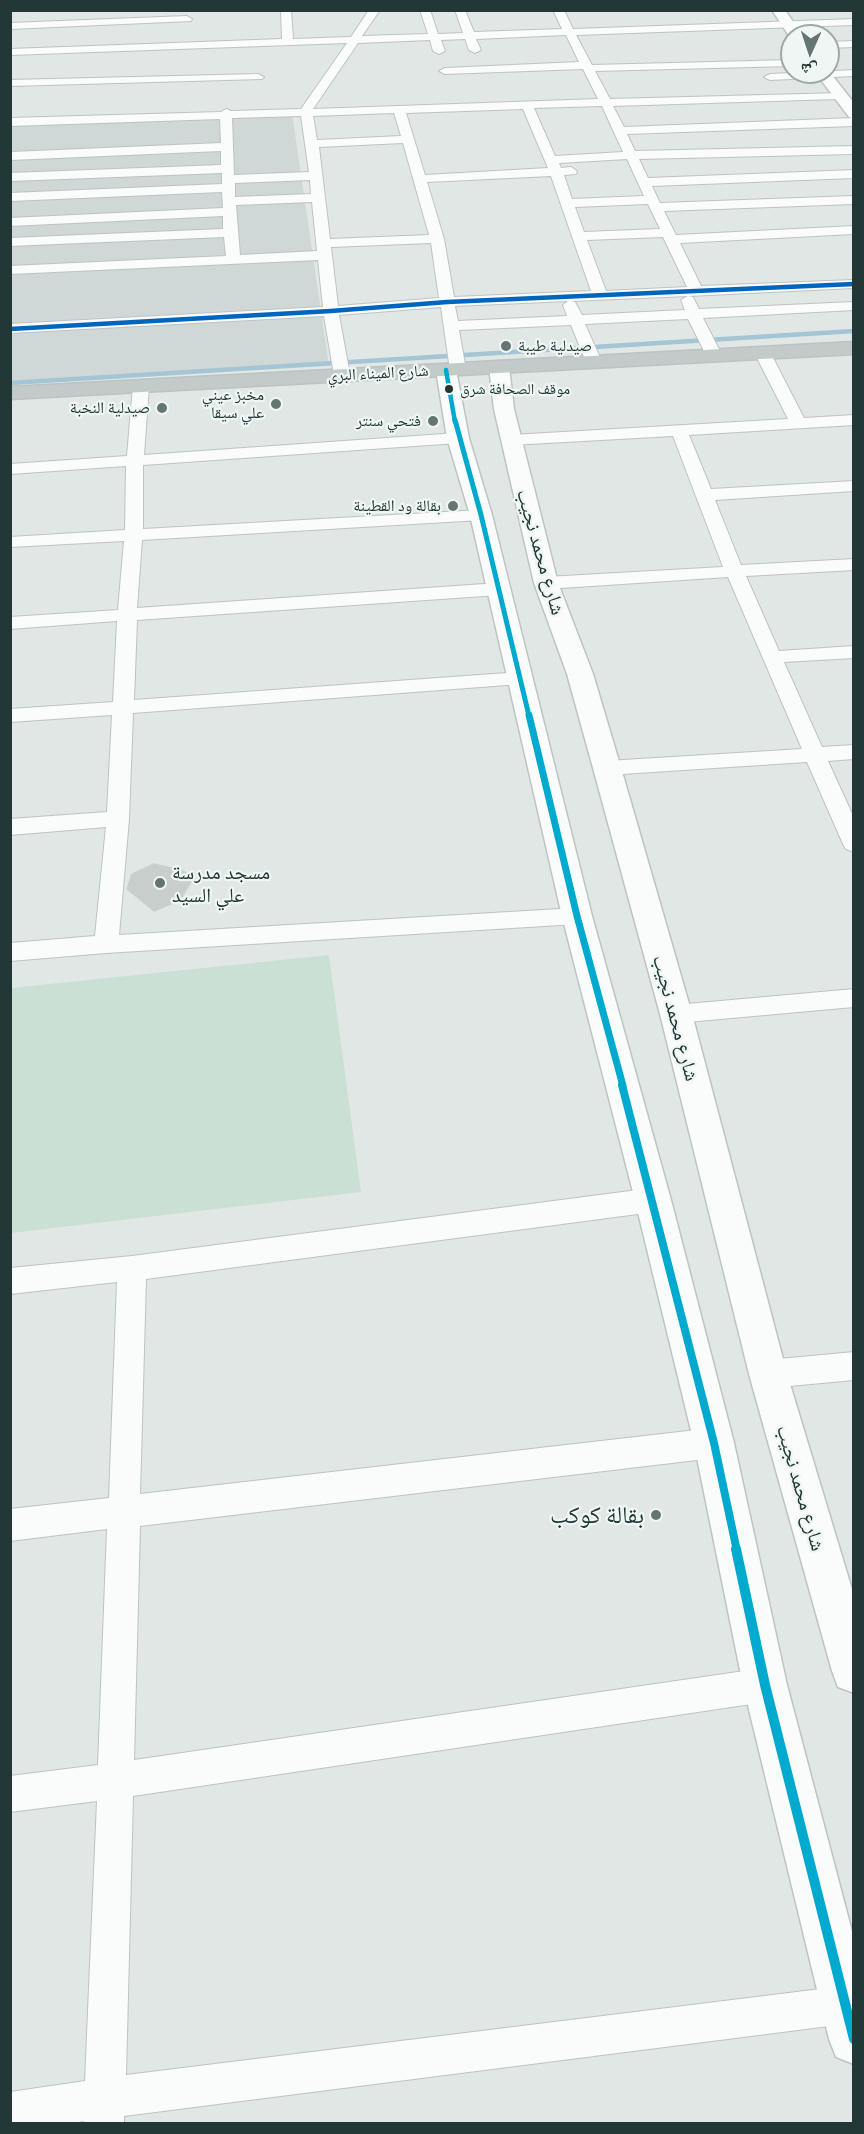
<!DOCTYPE html>
<meta charset="utf-8">
<style>
body{margin:0}
#map{position:relative;width:864px;height:2134px;overflow:hidden;background:#e1e7e5;font-family:"Exo 2","Noto Naskh Arabic",sans-serif}
canvas{display:block}
.frame{position:absolute;inset:0;border:12px solid #213836;pointer-events:none}
.north{position:absolute;left:780px;top:24px;width:60px;height:60px;box-sizing:border-box;background:#eff6f4;border:2px solid #9daaa8;border-radius:50%;rotate:183deg;font-size:16px;font-weight:700;line-height:24px;text-align:center;color:#213836}
.north::after{content:'';display:block;margin:auto;width:21px;height:27px;background:#647573;clip-path:polygon(50% 0,100% 100%,50% 72%,0 100%)}
</style>
<div id="map">
<canvas width="864" height="2134"></canvas>
<div class="frame"></div>
<div class="north">ش</div>
</div>
<script>
const context = document.querySelector('canvas').getContext('2d');
context.lineJoin = 'round';
function fill(path, color) { context.fillStyle = color; context.fill(path, 'evenodd'); }
const poly = rows => new Path2D(rows.map(r => 'M' + r).join(''));
function strokePath(path, color, width, dash) { context.strokeStyle = color; context.lineWidth = width; context.lineCap = dash ? 'butt' : 'round'; context.setLineDash(dash || []); context.stroke(path); }
function label(font, color, halo, rows, align = 'center') {
  context.font = font + ' "Exo 2","Noto Naskh Arabic",sans-serif'; context.lineWidth = 4.5; context.setLineDash([]); context.textBaseline = 'middle'; context.strokeStyle = halo; context.fillStyle = color; for (const [text, x, y, turn = 0] of rows) {
    context.save(); context.translate(x, y); context.rotate((+turn || 0) * Math.PI / 180); context.textAlign = isNaN(turn) ? turn : align; if (halo) context.strokeText(text, 0, 0); context.fillText(text, 0, 0); context.restore();
  }
}
const built = poly([
 [292,113,329,366,11,381,10,125]
]);
const green = poly([
 [329,955,361,1192,11,1233,11,988]
]);
const stream = poly([
 [10,383,854,331]
]);
const building = poly([
 [154,864,180,870,194,877,180,900,154,911,127,889,132,874,154,864]
]);
const minor = poly([
 [281,10,291,10,293,39,351,37,369,10,380,10,362,36,428,34,420,10,430,10,438,34,463,33,455,10,465,10,474,32,562,29,553,10,564,10,573,29,854,19,854,25,576,35,592,65,792,60,792,66,595,71,610,99,842,93,842,97,838,99,613,106,624,127,854,118,854,126,627,134,635,151,854,146,854,154,639,159,648,178,854,170,854,178,652,186,660,203,854,196,854,204,664,211,676,235,854,226,854,234,680,243,701,286,854,280,854,288,688,296,693,297,699,309,854,302,854,310,703,318,722,355,714,360,706,355,688,319,585,324,602,362,594,367,586,362,571,325,459,330,466,370,458,375,450,370,441,307,339,315,350,375,342,380,334,375,324,316,10,333,10,324,323,307,318,260,10,274,10,266,226,256,224,237,10,246,10,238,223,229,223,216,10,226,10,218,223,208,222,192,10,201,10,193,222,184,222,173,10,181,10,173,221,165,221,151,10,160,11,152,221,143,220,119,10,126,10,118,221,112,226,109,231,111,301,109,347,43,10,55,10,49,282,39,281,10],
 [566,35,579,62,445,68,439,71,445,74,583,69,598,99,313,109,358,43,430,40,433,51,439,54,445,51,441,40,465,39,469,50,475,53,481,50,476,39,566,35],
 [602,106,623,152,555,156,534,108,602,106],
 [523,109,548,168,425,175,406,113,523,109],
 [394,113,401,136,317,140,313,116,394,113],
 [301,116,309,172,234,175,232,118,301,116],
 [403,143,429,235,330,239,319,147,403,143],
 [627,159,644,196,572,199,564,175,576,174,577,171,571,167,561,168,559,163,627,159],
 [551,176,591,291,454,297,444,239,427,182,551,176],
 [310,180,311,194,235,197,235,183,310,180],
 [312,202,317,251,240,255,236,205,312,202],
 [648,204,660,229,584,232,575,207,648,204],
 [663,237,687,287,606,291,587,240,663,237],
 [431,243,439,298,338,306,331,247,431,243],
 [688,296,681,300,685,310,582,315,575,302,571,301,688,296],
 [568,301,563,305,567,316,458,321,455,306,568,301],
 [187,16,192,19,191,21,10,29,10,23,187,16],
 [854,41,854,47,828,48,828,42,854,41],
 [854,70,854,76,770,80,764,77,770,74,854,70],
 [258,74,264,77,262,79,10,86,10,80,258,74],
 [762,347,770,352,804,418,854,415,854,425,689,435,711,489,854,481,854,491,715,500,741,565,854,559,854,570,746,576,779,651,854,646,854,658,784,662,822,747,854,745,854,759,828,761,854,818,854,852,846,849,843,844,807,762,607,775,599,773,596,768,599,763,607,761,802,749,728,577,546,589,539,587,537,583,539,579,546,577,723,567,673,436,511,445,503,440,511,435,788,419,754,352,762,347],
 [141,381,149,386,144,455,458,433,466,438,458,443,143,465,143,529,481,510,487,511,490,515,487,519,481,520,142,540,137,608,499,583,506,585,508,589,506,593,499,595,137,620,134,700,521,672,528,674,531,678,528,682,521,684,133,713,129,819,119,935,577,908,585,910,589,916,585,922,577,924,106,953,10,961,10,943,95,936,106,827,10,835,10,819,107,812,112,715,10,722,10,709,113,702,117,621,10,629,10,617,118,610,124,541,10,547,10,537,125,530,126,466,10,474,10,464,127,456,133,386,141,381],
 [854,989,854,1007,676,1023,667,1021,664,1014,667,1007,676,1005,854,989],
 [653,1188,663,1192,667,1200,663,1208,653,1212,146,1279,140,1494,714,1428,725,1433,729,1443,725,1453,714,1458,140,1526,134,1760,765,1668,777,1673,782,1685,777,1697,765,1702,133,1796,126,2075,845,1986,854,1989,854,2021,845,2024,124,2116,124,2124,84,2124,84,2121,68,2124,10,2124,10,2092,85,2081,97,1801,10,1812,10,1776,98,1765,107,1529,10,1541,10,1509,109,1498,117,1282,10,1294,10,1268,132,1256,653,1188],
 [854,1352,854,1380,768,1388,757,1384,753,1374,757,1364,768,1360,854,1352]
]);
const tertiary = poly([
 [772,10,785,10,803,36,792,36,791,39,772,10],
 [828,70,854,103,854,119,849,117,815,72,828,72,828,70]
]);
const secondary = poly([
 [499,361,506,363,509,367,514,409,558,583,593,674,621,768,692,1014,787,1374,854,1596,854,1693,838,1687,832,1671,749,1374,660,1014,593,768,567,674,534,583,494,409,489,367,492,363,499,361],
 [446,364,453,366,456,370,469,438,492,515,592,916,671,1200,734,1443,787,1685,854,1939,854,2064,836,2057,829,2039,743,1685,694,1443,635,1200,562,916,470,515,447,438,436,370,439,366,446,364]
]);
const trunk = poly([
 [854,342,854,354,10,399,10,387,854,342]
]);
const bus1 = poly([
 [10,329,331,311,447,302,854,284]
]);
const bus2Far4 = poly([
 [446,370,455,422]
]);
const bus2Far3 = poly([
 [455,420,481,515,529,716]
]);
const bus2Far2 = poly([
 [529,715,577,916,623,1086]
]);
const bus2Far1 = poly([
 [622,1085,714,1443,737,1551]
]);
const bus2 = poly([
 [736,1549,765,1685,854,2039]
]);
const markers = [
 [506,346,6,"#647573"],
 [449,389,5,"#213836"],
 [276,404,6,"#647573"],
 [162,408,6,"#647573"],
 [433,421,6,"#647573"],
 [453,506,6,"#647573"],
 [160,883,6,"#647573"],
 [656,1515,6,"#647573"]
];
const farBusnames = [
 ["موقف الصحافة شرق",460,389]
];
const farPoinames = [
 ["صيدلية طيبة",518,346,"left"],
 ["مخبز عيني",264,395],
 ["علي سيقا",264,413],
 ["صيدلية النخبة",150,408],
 ["فتحي سنتر",421,421],
 ["بقالة ود القطينة",441,506]
];
const farStreetnames = [
 ["شارع الميناء البري",378,373,-3]
];
const streetNames = [
 ["شارع محمد نجيب",541,552,74],
 ["شارع محمد نجيب",676,1018,75],
 ["شارع محمد نجيب",801,1488,74]
];
const poiNames = [
 ["مسجد مدرسة",172,872],
 ["علي السيد",172,895]
];
const nearPoinames = [
 ["بقالة كوكب",644,1515]
];
fill(built, '#cfd8d6');
fill(green, '#cae0d4');
strokePath(stream, '#a3c5d4', 4.5);
fill(building, '#c8cecc');
strokePath(building, '#cad0ce', 1.5);
strokePath(minor, '#bec3c2', 2);
strokePath(tertiary, '#bec3c2', 3);
strokePath(secondary, '#bdc4c2', 3);
strokePath(trunk, '#bcc3c2', 3);
fill(minor, '#fafbfb');
fill(tertiary, '#fafbfb');
fill(secondary, '#fafbfb');
fill(trunk, '#c2caca');
strokePath(bus1, '#0065bd', 4.5);
strokePath(bus2Far4, '#00a9ce', 4.5);
strokePath(bus2Far3, '#00a9ce', 5);
strokePath(bus2Far2, '#00a9ce', 7);
strokePath(bus2Far1, '#00a9ce', 8);
strokePath(bus2, '#00a9ce', 10);
for (const [x, y, r, color] of markers) { const dot = new Path2D(); dot.arc(x, y, r, 0, 2 * Math.PI); context.fillStyle = color; context.fill(dot); strokePath(dot, '#eff6f4', 2); }
label('15px', '#213836', '#eff6f4', farBusnames, 'left');
label('16px', '#213836', '#eff6f4', farPoinames, 'right');
label('16px', '#213836', '#eff6f4', farStreetnames);
label('20px', '#213836', '#eff6f4', streetNames);
label('20px', '#213836', '#eff6f4', poiNames, 'left');
label('24px', '#213836', '#eff6f4', nearPoinames, 'right');
</script>
